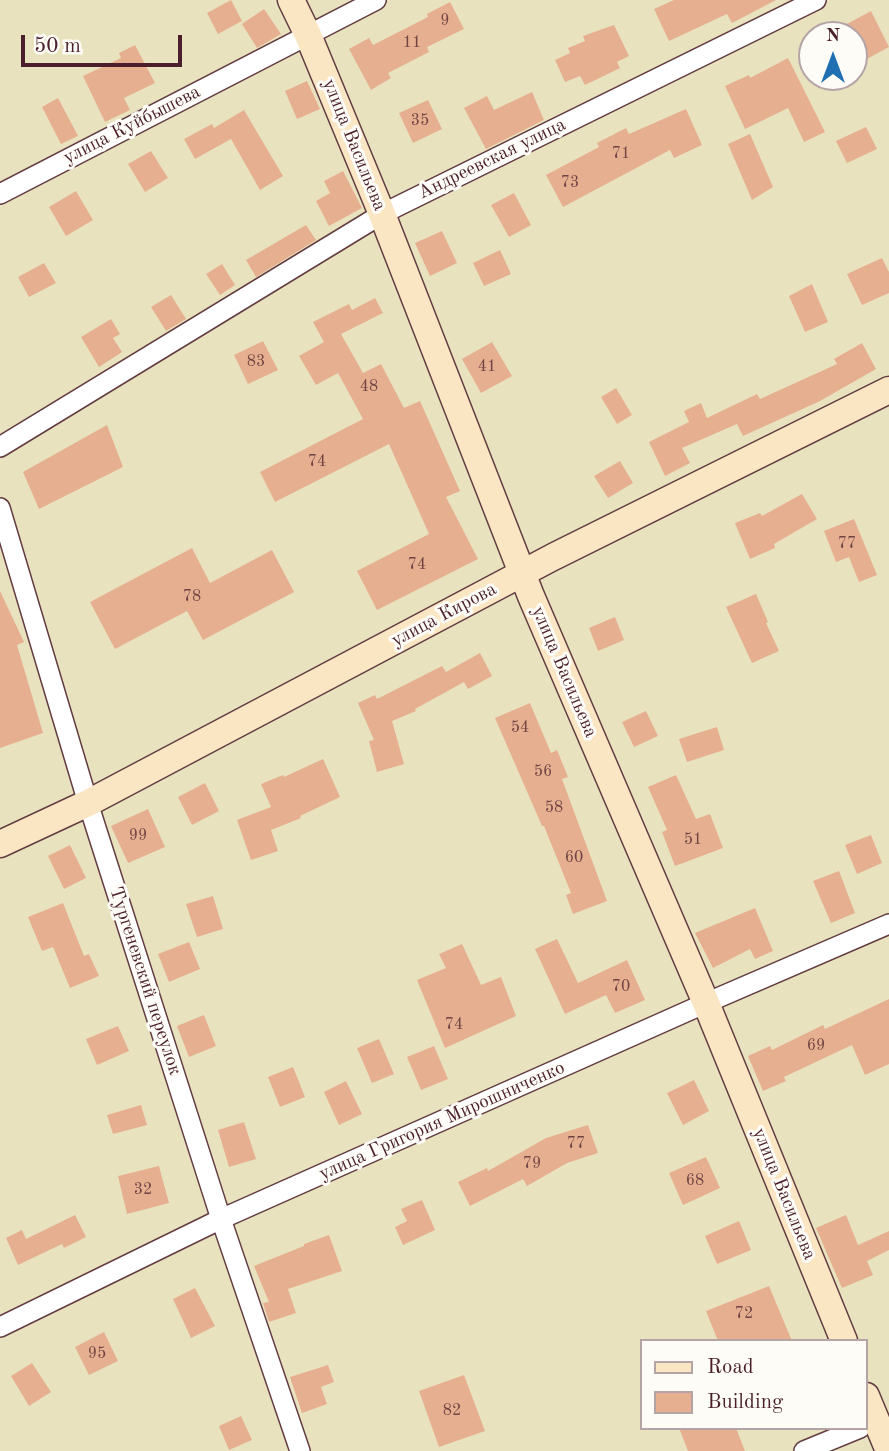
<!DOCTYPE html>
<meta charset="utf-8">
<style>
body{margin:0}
#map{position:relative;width:889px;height:1451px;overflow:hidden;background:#e9e2bf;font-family:"Old Standard TT",serif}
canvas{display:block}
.legend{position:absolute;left:640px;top:1339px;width:228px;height:91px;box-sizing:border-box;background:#fdfcf7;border:2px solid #b5a4a5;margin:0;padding:9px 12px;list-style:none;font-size:21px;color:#4a1f2b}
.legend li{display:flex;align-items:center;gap:14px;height:35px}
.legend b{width:35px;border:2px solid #b5a4a5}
.north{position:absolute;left:798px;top:21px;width:70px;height:70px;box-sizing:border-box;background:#fdfcf7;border:2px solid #b5a4a5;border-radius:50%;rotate:0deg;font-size:19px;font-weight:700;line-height:28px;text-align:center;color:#4a1f2b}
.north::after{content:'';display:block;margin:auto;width:24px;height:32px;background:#1f6fb2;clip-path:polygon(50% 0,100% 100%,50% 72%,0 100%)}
.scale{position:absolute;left:21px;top:35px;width:161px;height:32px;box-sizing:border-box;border:4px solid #4a1f2b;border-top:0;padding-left:9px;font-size:21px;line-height:24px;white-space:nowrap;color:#4a1f2b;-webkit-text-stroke:5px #fdfcf7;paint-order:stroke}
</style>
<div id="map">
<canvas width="889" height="1451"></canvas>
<ul class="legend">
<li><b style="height:9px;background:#fbe6c4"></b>Road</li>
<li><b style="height:19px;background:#e6b090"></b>Building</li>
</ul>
<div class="north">N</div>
<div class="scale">50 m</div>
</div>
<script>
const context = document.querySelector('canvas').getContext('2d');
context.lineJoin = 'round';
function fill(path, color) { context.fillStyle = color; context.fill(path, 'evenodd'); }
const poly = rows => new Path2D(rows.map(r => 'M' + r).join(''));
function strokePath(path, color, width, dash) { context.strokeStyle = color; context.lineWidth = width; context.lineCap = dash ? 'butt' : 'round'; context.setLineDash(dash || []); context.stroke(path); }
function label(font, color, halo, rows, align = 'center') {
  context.font = font + ' "Old Standard TT",serif'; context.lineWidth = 6; context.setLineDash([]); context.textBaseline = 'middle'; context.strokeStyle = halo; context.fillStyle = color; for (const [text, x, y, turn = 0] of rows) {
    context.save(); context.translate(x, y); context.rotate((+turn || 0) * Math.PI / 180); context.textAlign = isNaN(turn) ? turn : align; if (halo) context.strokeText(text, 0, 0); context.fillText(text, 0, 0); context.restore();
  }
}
const building = poly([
 [231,0,242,21,218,34,207,13],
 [674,0,776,0,732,23,727,14,669,41,654,9],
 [450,2,464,29,427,47,429,52,388,73,391,78,371,90,349,49,369,38,373,45,428,17,427,14],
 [264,9,281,34,257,48,242,24],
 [871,11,889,47,865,60,854,40,854,35,851,35,845,25],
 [614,25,629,56,617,62,620,68,585,85,580,76,565,82,555,60,570,53,568,48,585,41,583,36],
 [135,45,155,83,124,98,130,110,105,122,83,76,121,58,119,53],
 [788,58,825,132,804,142,788,108,745,129,725,86,749,75,750,78],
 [307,81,320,109,297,119,285,91],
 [532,92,544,120,486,149,464,108,487,96,494,110],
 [58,98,78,136,61,144,42,107],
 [428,100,442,129,413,143,399,113],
 [686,109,702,145,674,158,670,150,563,207,546,175,599,147,597,143,626,128,629,134],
 [244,110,283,176,260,190,231,139,195,159,184,139,212,124,214,128],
 [866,127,877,149,847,163,836,141],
 [750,134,773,187,752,200,728,144],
 [151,151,168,178,145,192,128,164],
 [343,171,362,208,329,226,316,201,330,193,324,181],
 [76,191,93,220,66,236,49,207],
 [514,193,531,225,509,237,491,205],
 [306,225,316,240,256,277,246,260],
 [442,231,457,263,430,276,415,243],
 [500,250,511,274,484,286,473,263],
 [882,258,889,272,889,293,862,305,847,274],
 [44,263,56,283,29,297,18,277],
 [222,264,235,285,220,295,206,274],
 [812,284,828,322,805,332,789,296],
 [171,295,186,319,166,331,151,307],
 [375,298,383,313,341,334,363,373,381,364,404,408,420,401,460,491,446,497,478,559,377,610,357,571,429,534,389,444,275,502,260,472,363,419,338,373,316,385,299,356,324,342,313,322,349,304,352,310],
 [111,319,120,334,113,338,122,352,99,367,81,337],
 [263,341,278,370,248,384,234,355],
 [492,342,512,376,481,393,462,359],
 [862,343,876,369,820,401,743,436,737,424,682,448,690,463,665,476,649,442,689,422,684,411,701,403,707,418,757,394,760,399,837,364,834,359],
 [616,388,632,415,617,424,601,397],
 [107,425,123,467,39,509,23,472],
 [620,461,633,483,608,498,594,476],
 [802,494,817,519,774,544,775,548,750,559,735,523,760,513,762,516],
 [854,519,877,575,859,582,849,557,836,562,824,531],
 [192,548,210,583,272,550,294,592,203,640,187,611,115,649,90,602],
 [0,591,24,642,17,645,43,733,0,748],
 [756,594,768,622,766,623,779,651,752,663,726,607],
 [615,617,624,640,598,651,589,628],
 [480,653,492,676,468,689,464,682,415,709,416,711,392,721,404,764,377,772,369,741,374,740,358,703,375,695,377,699,442,666,446,672],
 [530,703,551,753,557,750,568,777,562,779,607,901,573,914,566,895,571,893,544,826,542,826,495,718],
 [646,711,658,736,634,747,622,722],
 [717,727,724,750,687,762,679,739],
 [323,759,340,797,300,816,301,818,271,830,278,851,251,860,237,820,271,807,261,784,283,775,284,777],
 [676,775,696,819,710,814,723,848,675,866,662,832,667,830,648,787],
 [205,783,219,811,192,825,178,797],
 [148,809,165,847,128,863,111,826],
 [871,835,882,863,857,874,845,845],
 [70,845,86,878,64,889,48,856],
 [839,871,855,913,831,923,813,881],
 [213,896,223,929,197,937,186,904],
 [63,903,84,956,89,954,99,976,70,988,53,947,42,951,28,917],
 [755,908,773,951,755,959,750,949,713,968,695,933],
 [557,939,578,983,627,960,645,1000,615,1013,606,995,565,1014,535,949],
 [189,942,200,969,169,982,158,954],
 [462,944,481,985,501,977,516,1016,445,1048,417,980,446,968,439,954],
 [889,999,889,1064,865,1075,852,1045,784,1077,786,1081,763,1091,748,1056,770,1046,772,1050,823,1025,825,1029],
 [204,1015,216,1046,189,1057,177,1026],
 [118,1026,129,1051,97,1065,86,1039],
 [379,1039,394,1074,372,1083,357,1048],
 [434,1046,448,1079,421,1090,407,1057],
 [293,1067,305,1097,280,1107,268,1077],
 [694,1080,709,1111,683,1125,667,1093],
 [346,1081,362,1114,339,1125,324,1092],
 [141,1105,147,1125,113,1134,107,1115],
 [244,1122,256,1159,229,1167,218,1130],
 [588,1125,598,1153,567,1163,527,1186,523,1179,470,1206,458,1182,487,1168,488,1171,546,1138],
 [706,1157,720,1188,683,1205,669,1173],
 [159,1166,169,1203,127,1214,118,1176],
 [422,1200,435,1230,403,1245,395,1227,407,1221,401,1209],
 [75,1215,86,1237,64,1248,62,1244,18,1265,6,1238,22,1230,26,1239],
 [846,1215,858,1245,889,1231,889,1250,867,1261,873,1275,842,1288,816,1228],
 [739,1221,751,1250,717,1264,705,1236],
 [329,1235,342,1271,288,1289,296,1313,269,1322,263,1303,269,1302,254,1266,304,1246,304,1244],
 [769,1286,792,1341,718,1341,706,1311],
 [195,1288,215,1326,191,1338,173,1299],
 [104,1332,118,1361,89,1375,75,1347],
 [32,1363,51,1392,29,1406,11,1376],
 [328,1365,334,1382,321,1387,327,1404,302,1413,290,1377],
 [464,1375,485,1431,439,1447,419,1391],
 [241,1416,252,1440,229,1450,219,1426],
 [679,1428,736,1428,745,1451,688,1451]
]);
const street = poly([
 [0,194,376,0],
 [0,447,382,214,816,0],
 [0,508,88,803,221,1219,300,1451],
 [0,1327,221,1219,706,1003,889,924],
 [804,1451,860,1428]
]);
const secondary = poly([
 [291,0,308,35,382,214,531,596,706,1003,844,1341],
 [0,844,88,803,553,557,889,390],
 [866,1396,889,1451]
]);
const numberNames = [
 ["9",445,21],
 ["11",412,43],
 ["35",420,121],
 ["71",621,154],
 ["73",570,183],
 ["83",256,362],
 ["41",487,367],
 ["48",369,387],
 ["74",317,462],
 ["77",847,544],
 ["74",417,565],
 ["78",192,597],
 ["54",520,728],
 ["56",543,772],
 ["58",554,808],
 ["99",138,836],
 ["51",693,840],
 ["60",574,858],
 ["70",621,987],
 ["74",454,1025],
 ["69",816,1046],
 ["77",576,1144],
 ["79",532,1164],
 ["68",695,1181],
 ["32",143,1190],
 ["72",744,1314],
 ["95",97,1354],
 ["82",452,1411]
];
const streetNames = [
 ["улица Куйбышева",132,125,-27],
 ["улица Васильева",354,145,68],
 ["Андреевская улица",492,159,-26],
 ["улица Кирова",444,615,-28],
 ["улица Васильева",564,672,67],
 ["Тургеневский переулок",145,981,72],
 ["улица Григория Мирошниченко",442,1121,-24],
 ["улица Васильева",784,1194,68]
];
fill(building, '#e6b090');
strokePath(street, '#623c41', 22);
strokePath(secondary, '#623c41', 29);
strokePath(street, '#fff', 19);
strokePath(secondary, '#fbe6c4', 26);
label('16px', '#714344', null, numberNames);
label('19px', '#4a1f2b', '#fdfcf7', streetNames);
</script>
